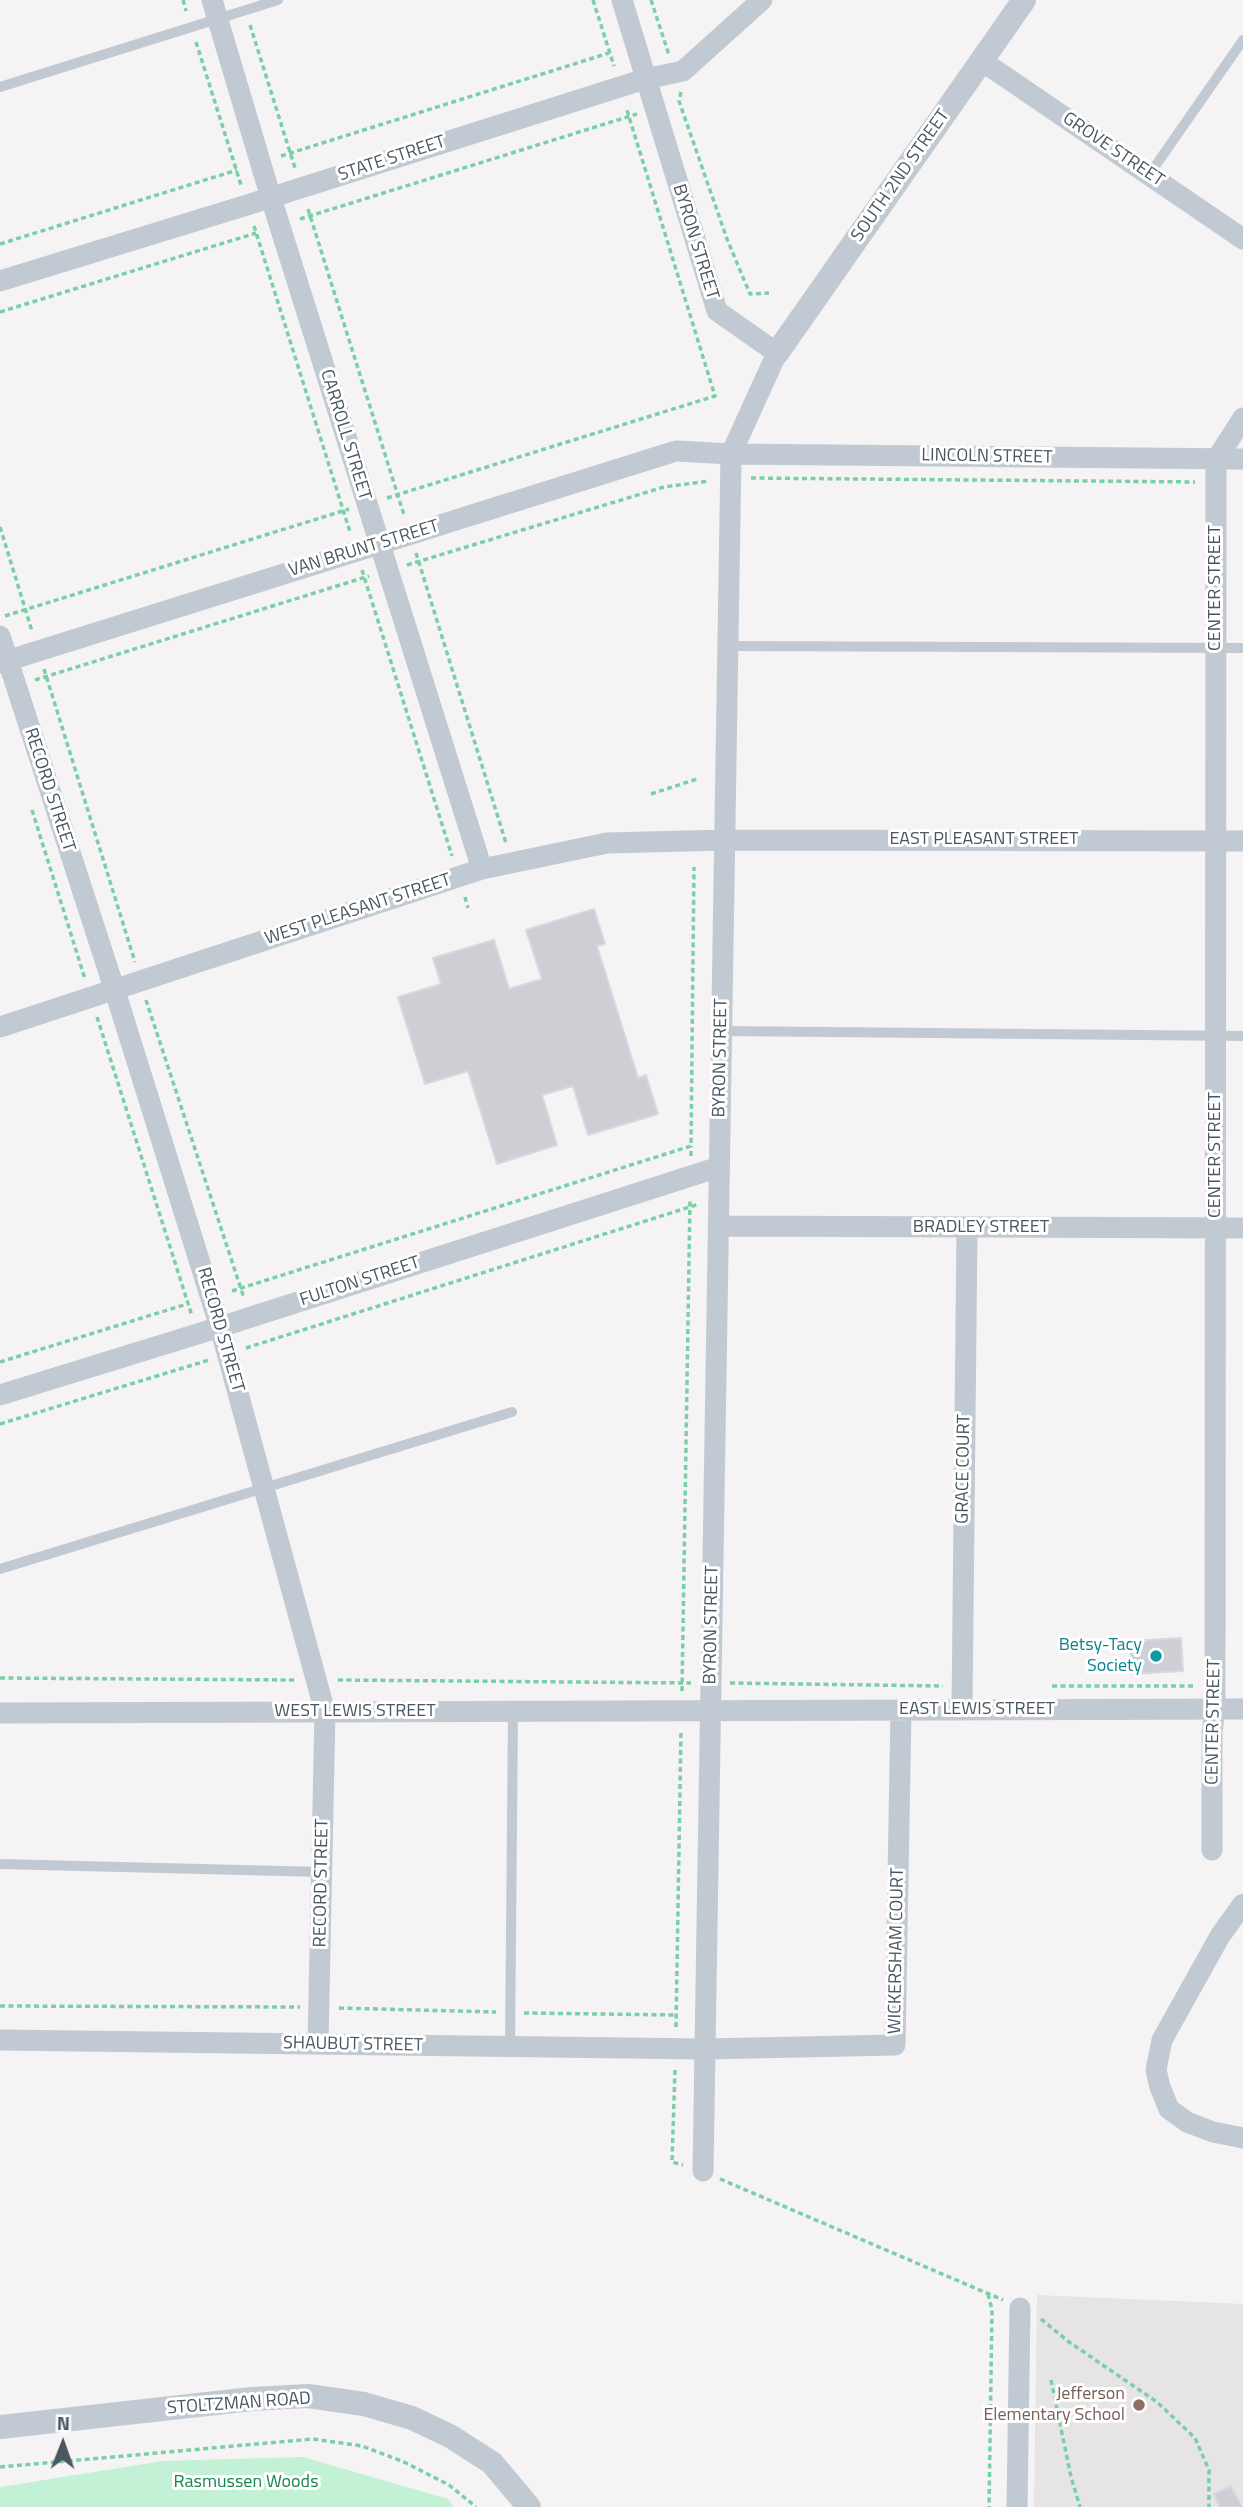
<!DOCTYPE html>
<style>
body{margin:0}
#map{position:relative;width:1243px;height:2507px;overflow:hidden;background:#f5f3f3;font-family:"Titillium Web",sans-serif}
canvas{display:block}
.north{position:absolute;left:28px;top:2409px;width:70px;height:70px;-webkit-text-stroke:5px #fff;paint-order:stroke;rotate:1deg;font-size:19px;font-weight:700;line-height:28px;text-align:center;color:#4a5661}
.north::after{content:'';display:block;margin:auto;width:24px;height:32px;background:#4a5661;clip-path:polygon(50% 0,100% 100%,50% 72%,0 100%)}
</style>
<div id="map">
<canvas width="1243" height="2507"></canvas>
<div class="north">N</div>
</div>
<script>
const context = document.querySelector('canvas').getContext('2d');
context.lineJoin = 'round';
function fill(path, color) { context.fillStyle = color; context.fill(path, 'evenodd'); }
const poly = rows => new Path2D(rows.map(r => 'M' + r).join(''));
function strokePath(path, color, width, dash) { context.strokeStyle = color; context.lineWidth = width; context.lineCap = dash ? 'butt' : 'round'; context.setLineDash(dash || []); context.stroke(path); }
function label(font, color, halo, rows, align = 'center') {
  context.font = font + ' "Titillium Web",sans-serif'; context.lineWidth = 6; context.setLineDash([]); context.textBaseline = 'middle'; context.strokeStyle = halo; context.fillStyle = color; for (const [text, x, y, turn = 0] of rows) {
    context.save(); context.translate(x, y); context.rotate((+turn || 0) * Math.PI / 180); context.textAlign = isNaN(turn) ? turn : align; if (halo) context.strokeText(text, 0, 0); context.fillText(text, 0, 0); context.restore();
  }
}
const education = poly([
 [1037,2295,1243,2304,1243,2507,1034,2507]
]);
const green = poly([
 [303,2457,448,2499,454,2507,0,2507,0,2487,163,2461]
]);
const building = poly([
 [594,909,605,944,597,946,638,1078,646,1075,658,1114,588,1135,573,1086,542,1095,557,1145,497,1164,468,1071,425,1084,398,997,441,984,433,958,494,940,509,989,542,979,526,930,594,909],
 [1181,1638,1183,1671,1132,1674,1130,1641,1181,1638],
 [1231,2486,1242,2507,1220,2507,1214,2494,1231,2486]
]);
const path = poly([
 [183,0,186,11],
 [593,0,614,66],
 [651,0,669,55],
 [250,25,295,168],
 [196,42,241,185],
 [681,92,679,101,727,239,750,294,769,293],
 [281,156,609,53],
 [308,209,404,515],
 [300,219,637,114],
 [254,226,350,532],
 [0,244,237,170],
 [0,312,256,233],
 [751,478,1195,482],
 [387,498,715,396,626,107],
 [0,527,32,631],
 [416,553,506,843],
 [407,565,664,487,709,481],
 [362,570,452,856],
 [5,616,349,509],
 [44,669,135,962],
 [35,680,369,576],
 [651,794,697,779],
 [32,810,85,979],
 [465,897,468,908],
 [146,1000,244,1298],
 [97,1017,192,1316],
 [691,1156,691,1146],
 [232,1291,691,1146,694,867],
 [246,1348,699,1204],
 [0,1362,187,1304],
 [0,1424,209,1360],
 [0,1678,295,1680],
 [338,1680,691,1683],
 [730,1683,943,1686],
 [1052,1686,1195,1686],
 [682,1691,690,1199],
 [0,2006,300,2007],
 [339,2008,496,2012],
 [524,2013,676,2015],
 [676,2027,681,1730],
 [675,2070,672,2162,683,2165],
 [720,2179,1003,2300],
 [988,2294,992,2310,989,2507],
 [1041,2319,1069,2342,1157,2402,1195,2438,1209,2470,1209,2507],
 [1051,2380,1071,2477,1080,2507],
 [0,2467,313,2439,362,2446,404,2462,449,2485,476,2507]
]);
const service = poly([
 [0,87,278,0],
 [1149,175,1243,40],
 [728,646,1243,648],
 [721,1031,1243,1036],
 [0,1569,512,1412],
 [0,1864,322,1872],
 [510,2047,513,1711]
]);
const minor = poly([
 [212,0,271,198,482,869],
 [622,0,717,311,777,353,731,454,703,2171],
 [982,61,1243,239],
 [0,281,247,205,645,79,683,71,762,0],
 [1216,460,1243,418],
 [0,636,115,991,220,1327,325,1712,318,2044],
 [0,663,676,451,731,454,1243,459],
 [0,1027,482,869,607,843,725,840,1243,841],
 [718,1226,1243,1228],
 [0,1395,220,1327,719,1167],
 [962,1710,967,1229],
 [0,1713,1243,1709],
 [1212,1850,1212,1732,1215,1709,1216,460],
 [1243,1904,1220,1936,1162,2040,1156,2070,1160,2087,1169,2109,1187,2122,1213,2132,1243,2138],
 [0,2040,705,2049,895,2045,901,1710],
 [1017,2507,1020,2308]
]);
const tertiary = poly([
 [777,353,1024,0],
 [0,2427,252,2399,308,2396,364,2404,412,2418,450,2436,492,2463,529,2507]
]);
const markers = [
 [1156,1656,7,"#0f9aa8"],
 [1139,2405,7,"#8d6e63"]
];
const streetNames = [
 ["GROVE STREET",1113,150,34],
 ["STATE STREET",392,159,-18],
 ["SOUTH 2ND STREET",901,176,-55],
 ["BYRON STREET",695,242,73],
 ["CARROLL STREET",345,435,73],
 ["LINCOLN STREET",987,457,1],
 ["VAN BRUNT STREET",364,549,-17],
 ["CENTER STREET",1216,588,-90],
 ["RECORD STREET",49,790,72],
 ["EAST PLEASANT STREET",984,840],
 ["WEST PLEASANT STREET",358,910,-18],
 ["BYRON STREET",721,1058,-89],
 ["CENTER STREET",1216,1155,-90],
 ["BRADLEY STREET",981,1228],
 ["FULTON STREET",360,1282,-18],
 ["RECORD STREET",220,1330,74],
 ["GRACE COURT",964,1469,-89],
 ["BYRON STREET",712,1625,-89],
 ["EAST LEWIS STREET",977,1710],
 ["WEST LEWIS STREET",355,1712],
 ["CENTER STREET",1214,1722,-89],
 ["RECORD STREET",322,1883,-89],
 ["WICKERSHAM COURT",897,1951,-89],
 ["SHAUBUT STREET",353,2045,1],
 ["STOLTZMAN ROAD",239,2404,-4]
];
const cultureNames = [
 ["Betsy-Tacy",1142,1646],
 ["Society",1142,1667]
];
const educationNames = [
 ["Jefferson",1125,2395],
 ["Elementary School",1125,2416]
];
const parkNames = [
 ["Rasmussen Woods",246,2483]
];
fill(education, '#e6e4e5');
fill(green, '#c3f1d5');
fill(building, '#cdcfd5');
strokePath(building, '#d7d9de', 2);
strokePath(path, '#7ad0a6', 3.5, [5, 3.5]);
strokePath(service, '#c1cad2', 10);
strokePath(minor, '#c1cad2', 21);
strokePath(tertiary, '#c1cad2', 24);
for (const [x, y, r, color] of markers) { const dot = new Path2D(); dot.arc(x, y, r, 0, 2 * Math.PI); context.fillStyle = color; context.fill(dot); strokePath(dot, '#fff', 2.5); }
label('18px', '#4a5661', '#fff', streetNames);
label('18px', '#0d838f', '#fff', cultureNames, 'right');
label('18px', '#785e54', '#fff', educationNames, 'right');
label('18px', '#17864f', '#fff', parkNames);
</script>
